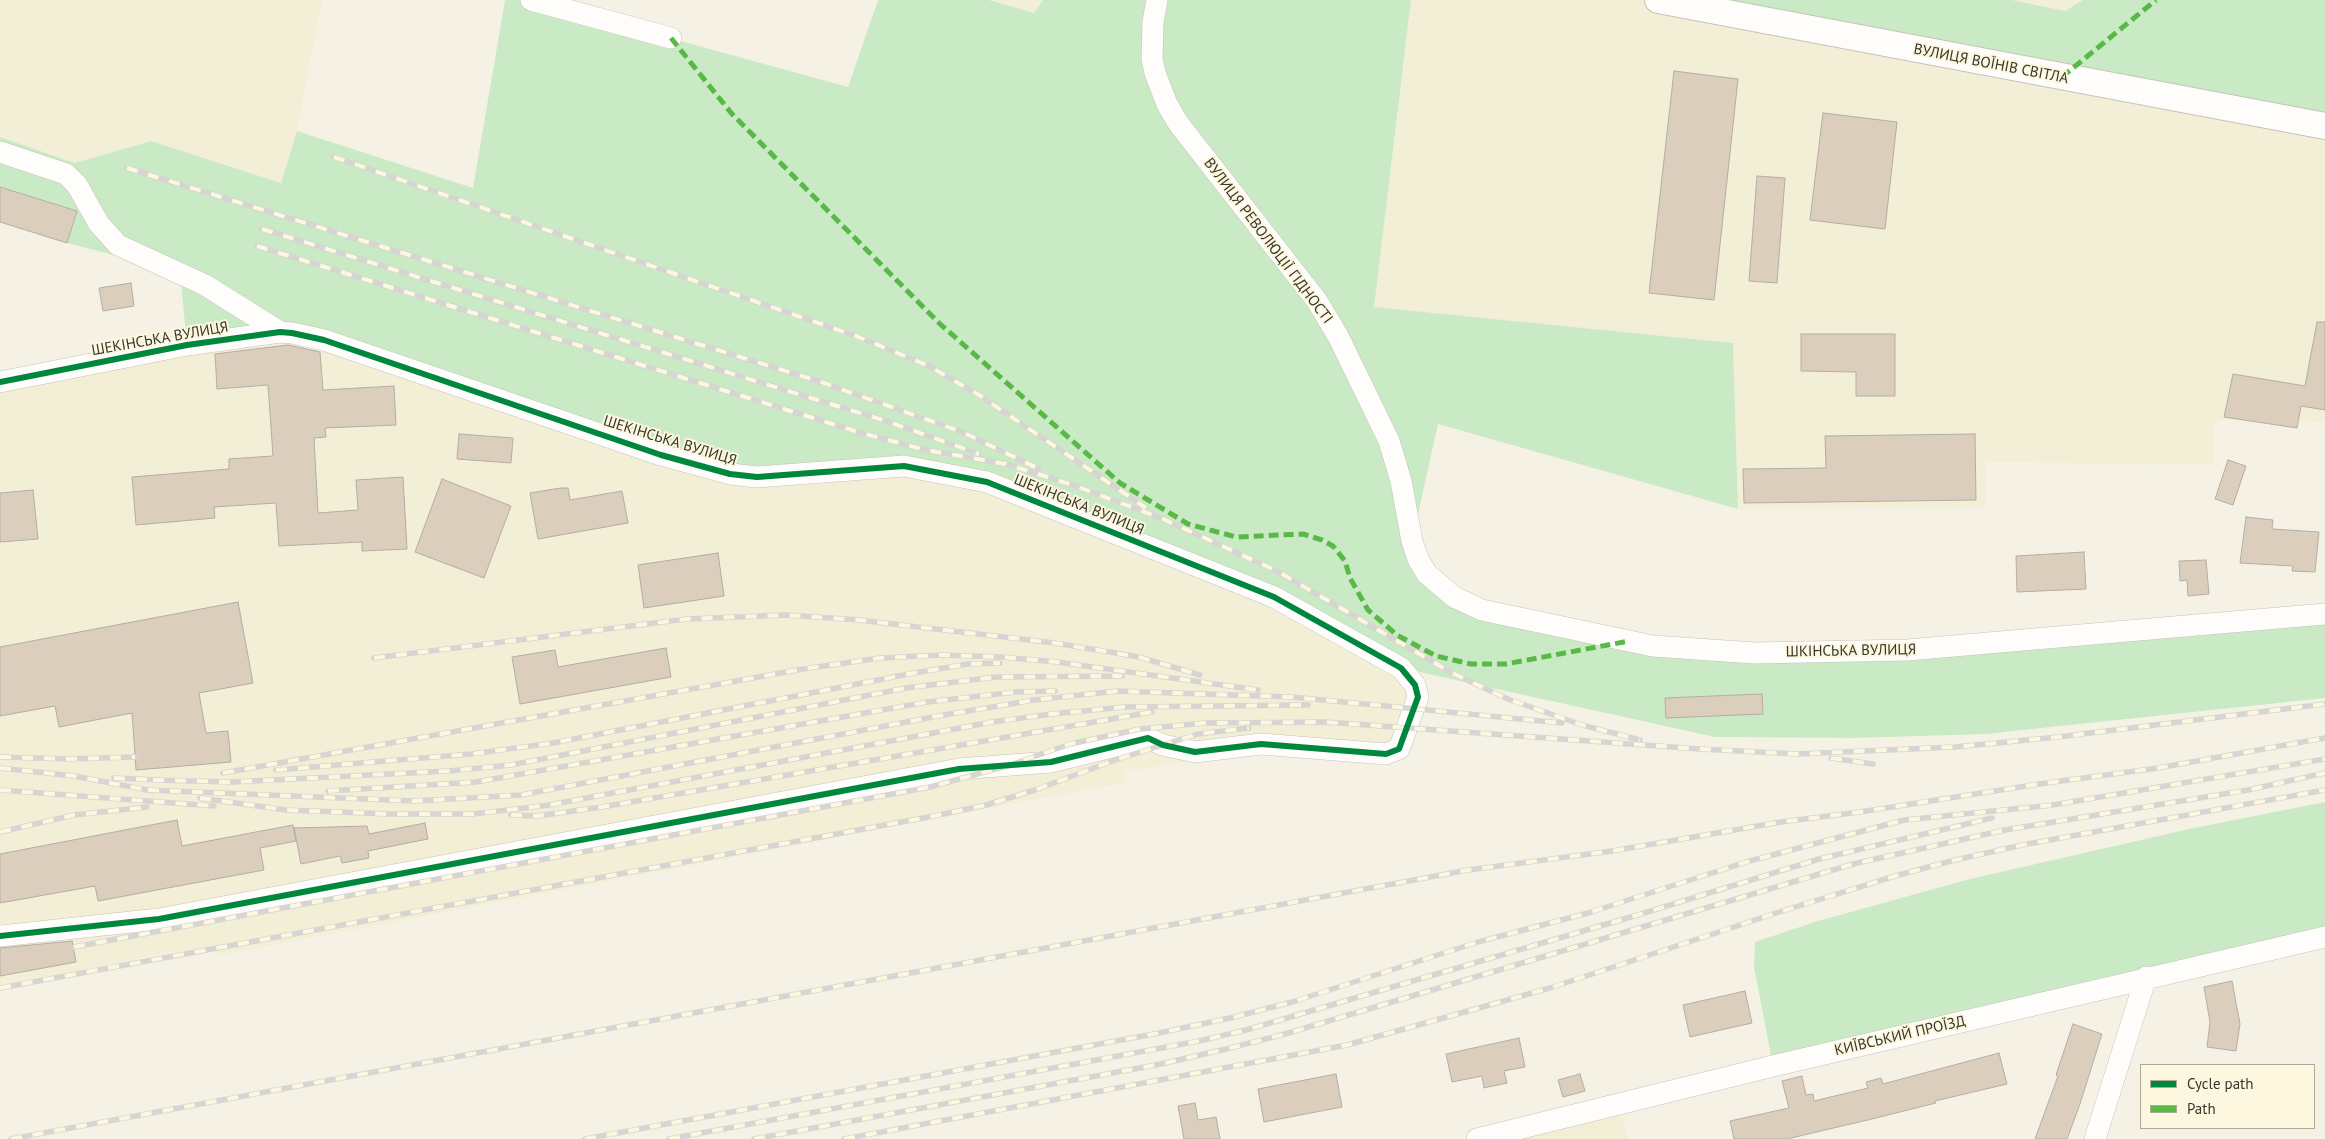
<!DOCTYPE html>
<meta charset="utf-8">
<style>
body{margin:0}
#map{position:relative;width:2325px;height:1139px;overflow:hidden;background:#f5f2e5;font-family:"PT Sans",sans-serif}
canvas{display:block}
.legend{position:absolute;left:2140px;top:1064px;width:175px;height:65px;box-sizing:border-box;background:#fcf7de;border:1px solid #aeaa97;margin:0;padding:6px 9px;list-style:none;font-size:15px;color:#38362c}
.legend li{display:flex;align-items:center;gap:10px;height:25px}
.legend b{width:25px;border:1px solid #aeaa97}
</style>
<div id="map">
<canvas width="2325" height="1139"></canvas>
<ul class="legend">
<li><b style="height:6px;background:#00873e"></b>Cycle path</li>
<li><b style="height:6px;background:#58b947"></b>Path</li>
</ul>
</div>
<script>
const context = document.querySelector('canvas').getContext('2d');
context.lineJoin = 'round';
function fill(path, color) { context.fillStyle = color; context.fill(path, 'evenodd'); }
const poly = rows => new Path2D(rows.map(r => 'M' + r).join(''));
function strokePath(path, color, width, dash) { context.strokeStyle = color; context.lineWidth = width; context.lineCap = dash ? 'butt' : 'round'; context.setLineDash(dash || []); context.stroke(path); }
function label(font, color, halo, rows, align = 'center') {
  context.font = font + ' "PT Sans",sans-serif'; context.lineWidth = 4; context.setLineDash([]); context.textBaseline = 'middle'; context.strokeStyle = halo; context.fillStyle = color; for (const [text, x, y, turn = 0] of rows) {
    context.save(); context.translate(x, y); context.rotate((+turn || 0) * Math.PI / 180); context.textAlign = isNaN(turn) ? turn : align; if (halo) context.strokeText(text, 0, 0); context.fillText(text, 0, 0); context.restore();
  }
}
const built = poly([
 [0,0,322,0,297,131,281,183,151,141,75,163,0,137],
 [989,0,1043,0,1034,13],
 [1411,0,1660,0,2325,126,2325,422,2215,420,2213,465,1986,462,1986,507,1738,509,1733,343,1373,307],
 [2012,0,2083,0,2065,11],
 [280,332,987,482,1274,597,1415,685,1399,749,1289,745,1125,772,1128,782,226,954,187,949,0,986,0,382],
 [1620,1104,1628,1139,1477,1139]
]);
const green = poly([
 [505,0,531,0,848,87,878,0,989,0,1034,13,1043,0,1411,0,1374,307,1733,343,1738,509,1438,424,1412,541,1469,605,1755,653,2325,614,2325,698,1985,734,1853,738,1715,737,1401,668,1274,597,987,482,904,466,757,477,324,340,187,345,180,272,67,243,0,222,0,137,75,163,151,141,281,183,297,131,473,188],
 [1660,0,2012,0,2065,11,2083,0,2325,0,2325,126],
 [2325,802,2325,937,1773,1066,1754,967,1755,942,1818,921,1970,879,2189,829]
]);
const building = poly([
 [1674,71,1738,79,1714,300,1649,293,1674,71],
 [1823,113,1897,122,1885,229,1810,220,1823,113],
 [1757,176,1785,178,1777,283,1749,281,1757,176],
 [0,187,77,211,67,243,0,222,0,187],
 [131,283,134,306,103,311,99,288,131,283],
 [2317,322,2325,322,2325,410,2301,406,2297,428,2224,417,2233,374,2305,386,2317,322],
 [1801,334,1895,334,1895,396,1856,396,1856,372,1801,371,1801,334],
 [288,345,320,352,323,390,394,386,396,425,325,428,326,437,314,438,318,513,358,510,356,480,403,477,407,549,362,551,362,542,279,546,276,503,214,507,215,518,136,525,132,477,229,469,229,459,273,456,268,385,217,389,215,354,288,345],
 [459,434,513,438,511,463,457,459,459,434],
 [1975,434,1976,500,1744,503,1743,469,1826,468,1825,436,1975,434],
 [2228,460,2246,466,2233,505,2215,499,2228,460],
 [442,479,511,506,484,578,415,552,442,479],
 [561,488,568,488,570,500,622,491,628,523,538,539,530,493,561,488],
 [33,490,38,539,0,542,0,493,33,490],
 [2246,517,2273,520,2272,529,2319,532,2315,572,2292,571,2293,566,2240,563,2246,517],
 [2084,552,2086,589,2017,592,2016,556,2084,552],
 [718,553,724,596,644,608,638,565,718,553],
 [2206,560,2209,594,2188,596,2187,580,2180,581,2179,561,2206,560],
 [238,602,253,683,199,693,206,733,228,731,231,762,136,770,132,713,59,727,55,706,0,716,0,647,238,602],
 [666,648,671,677,520,704,512,657,555,650,558,667,666,648],
 [1762,694,1763,714,1666,718,1665,698,1762,694],
 [177,820,182,846,293,825,296,841,260,848,264,870,98,901,95,886,0,903,0,854,177,820],
 [425,823,428,839,368,851,369,858,342,863,340,856,301,864,294,828,367,826,369,834,425,823],
 [72,941,76,962,0,976,0,948,72,941],
 [2232,981,2240,1024,2236,1051,2207,1047,2210,1022,2204,987,2232,981],
 [1745,991,1752,1023,1690,1037,1683,1005,1745,991],
 [2073,1024,2102,1034,2080,1104,2067,1139,2035,1139,2058,1076,2056,1075,2073,1024],
 [1519,1038,1525,1067,1504,1071,1507,1083,1484,1088,1482,1076,1452,1082,1446,1054,1519,1038],
 [1999,1053,2007,1084,1935,1101,1936,1103,1876,1118,1787,1139,1734,1139,1730,1121,1789,1108,1782,1081,1802,1076,1806,1095,1813,1094,1814,1101,1868,1088,1866,1082,1881,1078,1883,1084,1999,1053],
 [1336,1074,1342,1107,1264,1122,1258,1089,1336,1074],
 [1580,1074,1585,1091,1563,1097,1558,1080,1580,1074],
 [1195,1103,1198,1120,1216,1117,1220,1139,1184,1139,1178,1106,1195,1103]
]);
const minor = poly([
 [531,0,671,38],
 [1157,0,1153,22,1152,59,1155,73,1167,104,1178,123,1317,301,1338,336,1389,441,1401,481,1412,541,1418,559,1427,574,1454,597,1482,610,1629,641,1653,646,1755,653,1907,650,2325,614],
 [0,152,66,174,77,185,99,224,118,245,205,285,280,332],
 [0,382,187,345,280,332,292,333,324,340,661,455,730,474,757,477,904,466,987,482,1274,597,1401,668,1415,685,1418,697,1399,749,1386,754,1261,744,1195,752,1163,745,1148,738,1051,762,959,769,159,919,0,936],
 [1477,1139,1773,1066,2325,937],
 [2095,1139,2146,977]
]);
const tertiary = poly([
 [1658,0,2325,126]
]);
const rail = poly([
 [334,157,856,336,929,366,979,395,1146,508],
 [127,168,818,381,962,432,1039,469],
 [262,229,889,422,979,454],
 [257,246,865,434,926,450,1006,464,1073,485,1163,519,1277,571,1452,673,1508,699,1582,725,1640,740],
 [374,658,687,619,787,615,859,620,1055,643,1139,657,1200,675],
 [0,757,67,759,135,757],
 [1831,758,1873,764],
 [0,768,74,776,153,791],
 [276,770,471,754,553,743,914,673,968,664,1000,663],
 [223,773,803,669,880,658,941,655,1001,657,1057,662,1258,690],
 [114,778,159,780],
 [153,780,233,782,448,771,511,765,906,688,996,677,1122,676],
 [0,790,214,806],
 [148,790,414,801,521,795,938,716,1034,700,1117,691,1292,697,1562,723],
 [328,791,476,782,927,702,1016,692,1055,691],
 [200,798,286,810,389,814,473,814,549,805,992,722,1052,714,1124,707,1308,705],
 [511,815,537,816,602,807,1152,712],
 [0,832,74,815,147,807],
 [74,947,930,787,1010,765,1070,744,1140,729,1205,723,1325,722,1700,749,1798,754,1955,747,2058,737,2325,704],
 [0,988,934,816,986,805,1035,790,1115,760,1198,734,1249,728],
 [11,1139,1468,870,1612,851,1781,822,1860,812,2039,784,2158,768,2325,738],
 [585,1139,1159,1033,1230,1018,1292,1002,1478,942,1588,913,1746,862,1904,820,2053,805,2325,759],
 [669,1139,1199,1041,1246,1030,1641,914,1819,859,1992,818],
 [754,1139,1161,1064,1226,1049,1285,1034,1853,864,2005,830,2248,790,2325,773],
 [844,1139,1347,1045,1550,988,1776,913,1895,876,1951,861,2022,845,2325,790]
]);
const quiet = poly([
 [671,38,732,114,939,323,1120,483,1188,524,1236,537,1303,534,1322,540,1333,546,1345,561,1350,578,1368,610,1397,635,1436,656,1471,664,1506,664,1629,641],
 [2062,77,2156,0]
]);
const cycleway = poly([
 [0,382,187,345,280,332,292,333,324,340,661,455,730,474,757,477,904,466,987,482,1274,597,1401,668,1415,685,1418,697,1399,749,1386,754,1261,744,1195,752,1163,745,1148,738,1051,762,959,769,159,919,0,936]
]);
const streetNames = [
 ["ВУЛИЦЯ ВОЇНІВ СВІТЛА",1991,64,11],
 ["ВУЛИЦЯ РЕВОЛЮЦІЇ ГІДНОСТІ",1268,241,53],
 ["ШЕКІНСЬКА ВУЛИЦЯ",160,339,-10],
 ["ШЕКІНСЬКА ВУЛИЦЯ",670,441,17],
 ["ШЕКІНСЬКА ВУЛИЦЯ",1079,505,22],
 ["ШКІНСЬКА ВУЛИЦЯ",1851,651,-1],
 ["КИЇВСЬКИЙ ПРОЇЗД",1900,1036,-13]
];
fill(built, '#f3efd7');
fill(green, '#caeac6');
fill(building, '#dbcebc');
strokePath(building, '#b2aea5', 1);
strokePath(minor, '#c5c3b8', 22);
strokePath(tertiary, '#c5c3b8', 28);
strokePath(minor, '#fefdfb', 21);
strokePath(tertiary, '#fefdfb', 26);
strokePath(rail, '#d6d5d1', 5.5);
strokePath(rail, '#fcf7de', 4, [11]);
strokePath(quiet, '#58b947', 5, [10, 5]);
strokePath(cycleway, '#00873e', 6);
label('15px', '#38362c', '#fcf7de', streetNames);
</script>
